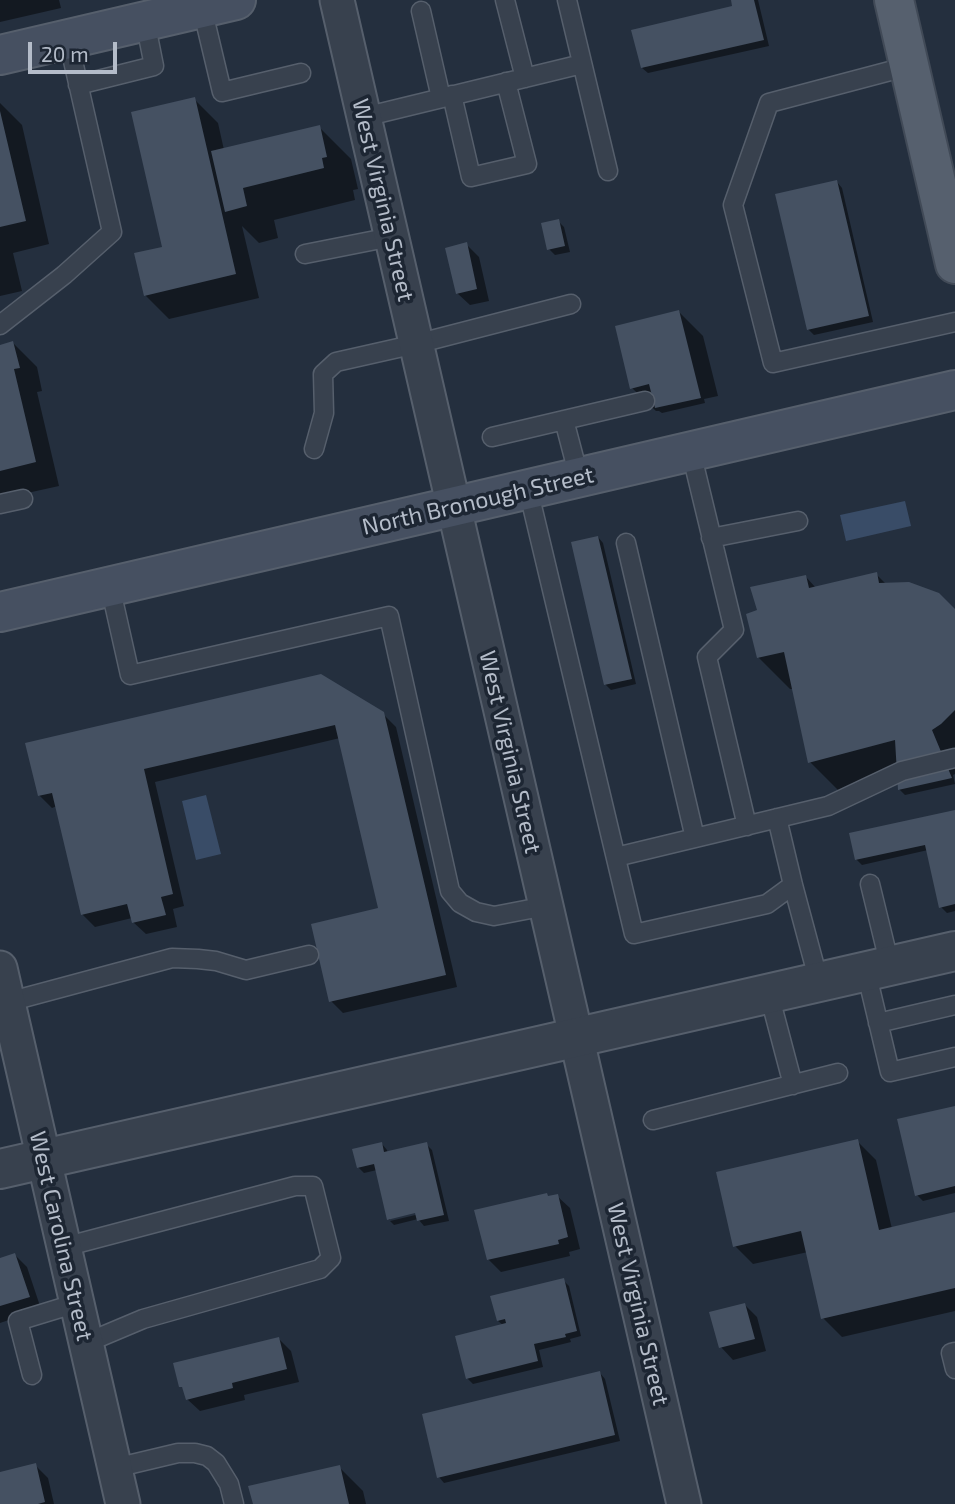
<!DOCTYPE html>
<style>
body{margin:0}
#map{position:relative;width:955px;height:1504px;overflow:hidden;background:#242f3e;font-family:"Exo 2",sans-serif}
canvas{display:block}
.scale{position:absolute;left:28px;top:42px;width:89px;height:32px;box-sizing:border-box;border:4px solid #b4bcc9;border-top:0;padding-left:9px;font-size:21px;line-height:24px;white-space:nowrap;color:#b4bcc9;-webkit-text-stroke:5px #1d2633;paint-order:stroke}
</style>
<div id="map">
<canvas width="955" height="1504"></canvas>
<div class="scale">20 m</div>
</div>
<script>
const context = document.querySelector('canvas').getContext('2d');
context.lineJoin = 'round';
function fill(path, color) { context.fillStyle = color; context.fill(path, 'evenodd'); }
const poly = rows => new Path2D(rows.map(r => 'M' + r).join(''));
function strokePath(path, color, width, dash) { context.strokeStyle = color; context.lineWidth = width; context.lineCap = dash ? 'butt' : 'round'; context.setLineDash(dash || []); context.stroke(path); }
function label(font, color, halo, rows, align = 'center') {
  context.font = font + ' "Exo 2",sans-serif'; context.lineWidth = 7; context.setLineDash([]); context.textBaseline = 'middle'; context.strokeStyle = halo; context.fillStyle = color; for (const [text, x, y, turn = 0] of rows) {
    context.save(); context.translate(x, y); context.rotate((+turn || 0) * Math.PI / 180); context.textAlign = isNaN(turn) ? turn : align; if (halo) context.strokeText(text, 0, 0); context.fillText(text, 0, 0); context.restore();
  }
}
const water = poly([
 [905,501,911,526,846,541,840,515],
 [206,795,221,854,196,860,182,801]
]);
const shadow = poly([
 [0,0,59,0,61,8,0,22],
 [733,0,758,0,769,46,648,73,642,68,734,7],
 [194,99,218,123,224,150,319,127,351,159,358,189,353,190,355,200,274,220,278,238,259,243,242,226,259,298,169,319,145,295,164,248],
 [0,103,22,125,49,244,13,253,22,291,0,296],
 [837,182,842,188,873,322,814,335,808,329],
 [558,221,564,227,570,252,555,255,549,249],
 [466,244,479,257,489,301,470,305,457,293],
 [679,312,703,336,718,396,704,399,705,403,662,413,659,411,656,411,632,388],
 [13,343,37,367,42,391,37,392,59,486,0,499,0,346],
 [598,537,603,543,636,684,611,690,605,684],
 [876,574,886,584,955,611,955,774,953,775,955,784,905,795,899,789,899,779,842,794,810,762,793,689,790,689,758,657,759,611,806,577,816,588],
 [383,714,396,727,457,987,343,1013,331,1001,380,909,340,738,155,782,184,906,173,909,177,927,146,934,133,922,132,918,95,927,82,914,57,806,52,808,39,795,27,744],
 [955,812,955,911,947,913,941,907,928,850,862,865,856,859],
 [955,1108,955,1193,923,1201,917,1195],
 [857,1141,876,1160,892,1229,955,1214,955,1311,842,1337,823,1318,808,1252,753,1264,735,1246],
 [382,1144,387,1150,388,1153,426,1144,432,1150,449,1221,424,1226,418,1219,394,1225,390,1221,424,1213,423,1209,390,1217,390,1220,388,1219,377,1170,364,1173,358,1167],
 [557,1196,570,1208,580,1249,569,1252,570,1256,501,1272,488,1259],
 [15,1255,27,1267,41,1309,0,1323,0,1260],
 [563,1280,569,1286,581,1336,570,1339,571,1342,539,1350,543,1367,473,1384,467,1378,503,1325,498,1321],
 [745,1305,757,1317,766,1351,733,1360,721,1347],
 [279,1339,291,1351,299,1382,244,1395,245,1400,200,1411,187,1399,185,1391,181,1386],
 [600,1373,605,1379,620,1441,444,1483,439,1477],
 [35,1465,48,1478,54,1504,0,1504,0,1473],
 [339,1467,363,1491,366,1504,254,1504]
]);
const building = poly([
 [731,0,754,0,764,40,641,68,631,30,732,6],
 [195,97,236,274,144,296,134,253,162,247,131,112],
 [0,111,26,221,0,227],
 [320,125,327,157,322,158,324,168,243,188,247,206,225,212,211,151],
 [837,180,869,316,807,330,775,194],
 [559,219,565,246,547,250,541,223],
 [467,242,477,289,456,294,445,248],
 [679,310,701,398,655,408,649,384,630,389,615,326],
 [13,341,20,368,14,369,36,462,0,471,0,345],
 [598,536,632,679,604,685,571,542],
 [877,572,879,583,909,582,939,593,955,609,955,710,941,724,932,730,952,778,898,790,895,740,808,763,784,652,757,658,746,614,757,610,750,587,806,575,809,588],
 [321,674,384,712,446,975,329,1002,311,924,378,908,335,725,144,769,173,894,161,897,166,915,132,923,127,904,81,915,52,793,38,796,25,743],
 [955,810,955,904,939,908,925,845,855,860,849,833],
 [955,1106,955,1186,915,1196,897,1119],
 [858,1139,879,1230,955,1212,955,1288,821,1319,801,1231,733,1247,716,1172],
 [382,1142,384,1152,427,1142,444,1215,417,1221,415,1213,387,1220,374,1164,357,1168,352,1149],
 [547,1193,548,1196,558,1194,568,1237,558,1240,559,1244,487,1260,474,1210],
 [15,1253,30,1297,0,1306,0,1258],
 [564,1278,577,1331,565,1334,566,1337,534,1344,538,1361,466,1379,455,1336,506,1323,505,1319,497,1321,490,1296],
 [745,1303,755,1339,719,1348,709,1312],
 [279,1337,287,1369,232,1383,233,1388,186,1400,182,1387,179,1387,173,1363],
 [600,1371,615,1435,437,1478,422,1414],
 [36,1463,45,1502,38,1504,0,1504,0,1472],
 [340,1465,349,1504,253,1504,248,1486]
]);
const service = poly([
 [505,0,525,78],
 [567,0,608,171],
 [202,8,222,92,301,73],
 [421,11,441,98],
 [909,66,769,103,733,205,773,363,955,322],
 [78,85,154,66,145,21],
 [452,95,471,177,527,164,506,82],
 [364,117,582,64],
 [305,254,391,237],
 [0,325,64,275,112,232,68,39],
 [564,420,579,477],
 [492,437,645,401],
 [314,449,324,413,323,374,336,362,416,344,571,304],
 [691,452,734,630,707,657,747,826],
 [528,489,634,934,767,904,793,885],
 [0,504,23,499],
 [711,538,798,521],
 [626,543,695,838],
 [110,586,130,675,389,616,450,891,460,903,476,912,494,916,546,906],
 [777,818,793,885,819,982],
 [616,857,828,806,902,771,955,758],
 [870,884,890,966],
 [866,971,890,1072,955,1057],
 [769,994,793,1085],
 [8,1002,172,958,198,959,216,961,246,970,309,955],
 [878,1023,955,1005],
 [653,1120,838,1073],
 [64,1247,295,1186,313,1186,331,1258,320,1269,143,1319,86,1343],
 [955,1352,951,1353,955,1369],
 [32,1375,18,1321,77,1303],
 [115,1468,178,1453,195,1453,207,1456,216,1463,229,1484,234,1504]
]);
const minor = poly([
 [337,0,684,1504],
 [0,968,123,1504]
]);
const tertiary = poly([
 [0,1169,955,951]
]);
const secondary = poly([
 [0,55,236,0],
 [0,612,955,390]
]);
const primary = poly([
 [894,0,955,264]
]);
const streetNames = [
 ["West Virginia Street",383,200,77],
 ["North Bronough Street",478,501,-13],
 ["West Virginia Street",510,752,77],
 ["West Carolina Street",61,1236,77],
 ["West Virginia Street",638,1304,77]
];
fill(water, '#394c67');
fill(shadow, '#0007');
fill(building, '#455162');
strokePath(service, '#565f6c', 21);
strokePath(minor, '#565f6c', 37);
strokePath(tertiary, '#565f6c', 42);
strokePath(secondary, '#565f6c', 42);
strokePath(primary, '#414a57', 42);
strokePath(service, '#38414e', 18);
strokePath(minor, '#38414e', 33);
strokePath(tertiary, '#38414e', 38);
strokePath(secondary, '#465061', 38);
strokePath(primary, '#56606e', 38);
label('23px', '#b4bcc9', '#1d2633', streetNames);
</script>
